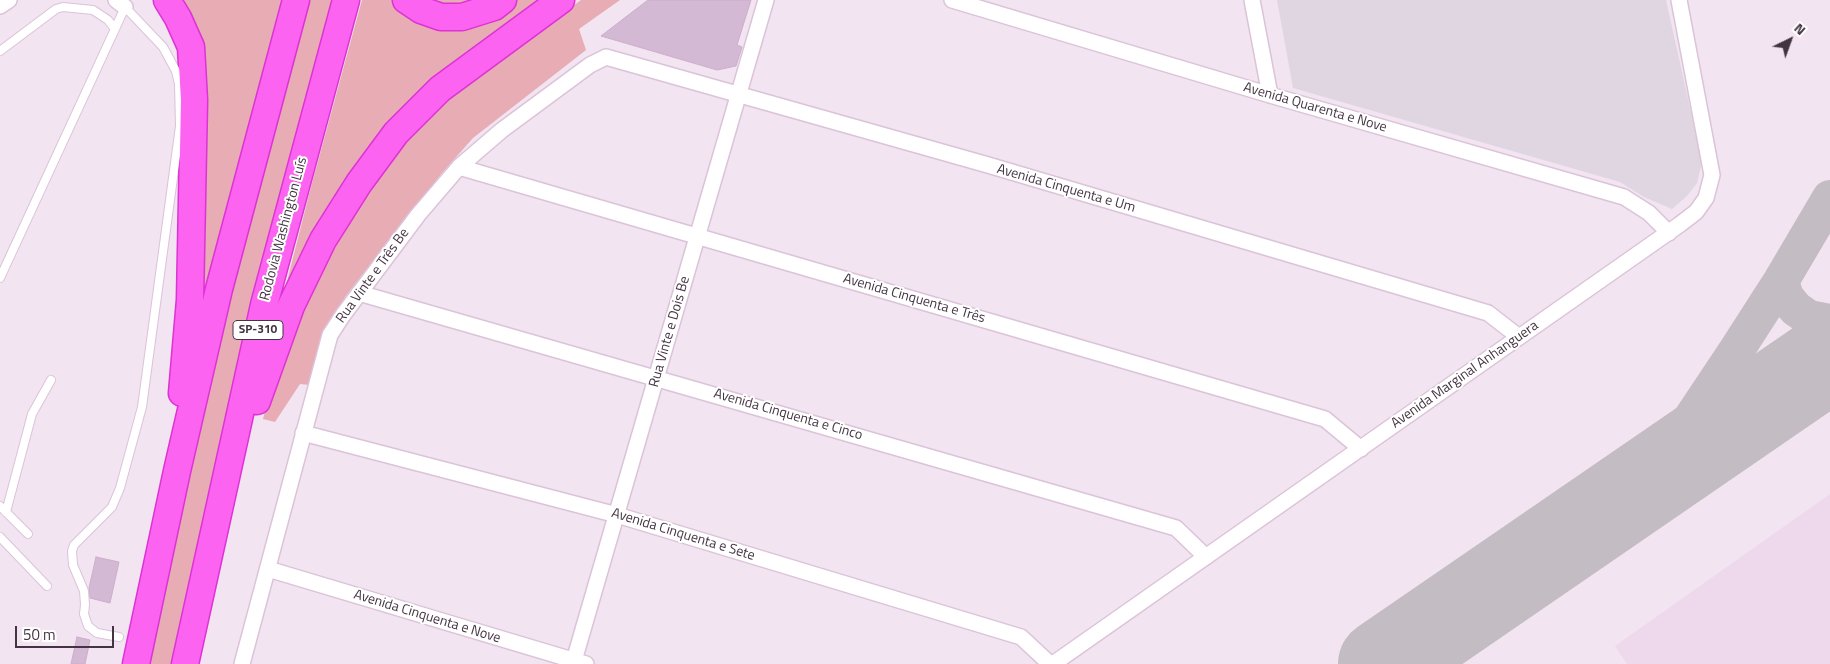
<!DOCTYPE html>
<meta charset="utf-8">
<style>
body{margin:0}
#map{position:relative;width:1830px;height:664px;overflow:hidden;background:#f2e4f0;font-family:"Titillium Web",sans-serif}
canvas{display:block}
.north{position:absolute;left:1765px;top:15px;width:50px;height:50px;-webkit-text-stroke:4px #fff;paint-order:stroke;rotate:42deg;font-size:14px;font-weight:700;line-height:20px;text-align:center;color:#443443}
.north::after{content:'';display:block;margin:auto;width:18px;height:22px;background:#443443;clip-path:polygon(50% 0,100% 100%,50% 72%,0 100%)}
.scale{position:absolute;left:15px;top:626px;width:99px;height:22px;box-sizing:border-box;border:2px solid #443443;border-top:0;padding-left:6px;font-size:15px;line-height:18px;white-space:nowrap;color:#443443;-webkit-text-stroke:4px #fff;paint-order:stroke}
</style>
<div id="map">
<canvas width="1830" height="664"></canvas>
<div class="north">N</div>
<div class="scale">50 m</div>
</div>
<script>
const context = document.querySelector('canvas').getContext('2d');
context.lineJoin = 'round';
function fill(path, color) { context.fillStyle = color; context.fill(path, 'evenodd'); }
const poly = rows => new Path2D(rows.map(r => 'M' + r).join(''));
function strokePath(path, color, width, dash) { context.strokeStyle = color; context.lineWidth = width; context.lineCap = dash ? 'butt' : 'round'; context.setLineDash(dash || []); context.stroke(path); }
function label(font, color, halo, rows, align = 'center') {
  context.font = font + ' "Titillium Web",sans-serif'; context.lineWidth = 4; context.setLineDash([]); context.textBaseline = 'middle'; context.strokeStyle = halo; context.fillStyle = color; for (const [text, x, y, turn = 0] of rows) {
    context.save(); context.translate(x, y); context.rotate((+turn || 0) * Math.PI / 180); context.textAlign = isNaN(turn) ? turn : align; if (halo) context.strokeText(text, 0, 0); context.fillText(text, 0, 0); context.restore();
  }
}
const residential = poly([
 [1830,494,1830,664,1627,664,1615,646]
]);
const industrial = poly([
 [1277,0,1666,0,1702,162,1697,183,1687,196,1672,209,1644,197,1620,182,1293,88]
]);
const green = poly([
 [175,0,284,0,191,368,201,264],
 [306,0,339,0,176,664,145,664,227,296],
 [362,0,399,0,506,8,517,0,546,0,466,59,281,305,311,187],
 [431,0,483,0,469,5,440,4],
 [581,0,620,0,579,29,586,50,473,138,442,173,345,297,329,331,310,385,300,384,275,422,263,419,272,385,308,299,327,261,363,202,398,151,416,131,459,90]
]);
const taxiway = poly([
 [1781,281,1786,297,1796,309,1809,318,1830,322],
 [1636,491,1662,459,1686,426,1736,351,1781,281,1830,198]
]);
const runway = poly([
 [1383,664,1830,357]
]);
const building = poly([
 [648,0,751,0,737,45,742,47,736,66,717,70,601,36,648,0],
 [96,557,119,562,110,603,90,598,89,588,96,557],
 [77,637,90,640,85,664,71,664,77,637]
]);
const lane = poly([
 [115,29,125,7,163,47,176,71,179,84,180,126],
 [0,51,56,9,63,7,93,10,108,20,115,29,0,278],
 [0,506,28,534],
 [6,512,32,414,51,380],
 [0,537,47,586],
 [119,637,97,633,88,626,84,614,85,605,84,591,73,565,72,551,74,545,112,507,120,488,142,407,180,126,190,127]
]);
const street = poly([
 [116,0,125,7],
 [952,0,1270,95,1624,197,1649,213,1669,233],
 [1252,0,1270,95],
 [0,6,9,0],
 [459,167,1325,419,1361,449],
 [359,293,1176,528,1206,557],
 [303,433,617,515,1021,637,1050,664],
 [268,569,586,664],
 [242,664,330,335,343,315,418,215,459,167,502,130,590,65,606,57,988,165,1488,313,1519,337],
 [573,664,766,0],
 [1053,664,1679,225,1696,212,1706,198,1712,175,1679,0]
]);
const highway = poly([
 [167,0,178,18,191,47,194,100,190,300,182,393],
 [406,0,421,10,441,17,462,17,494,7,503,0],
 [257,401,291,306,323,240,359,183,396,133,440,89,561,0],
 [136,664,177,471,219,289,296,0],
 [185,664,264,305,346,0]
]);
const shields = [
 [258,330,50]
];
const shieldNames = [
 ["SP-310",258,330]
];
const streetNames = [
 ["Avenida Quarenta e Nove",1315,108,16],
 ["Avenida Cinquenta e Um",1066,189,16],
 ["Rodovia Washington Luís",284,229,-75],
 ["Rua Vinte e Três Be",373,276,-54],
 ["Avenida Cinquenta e Três",914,299,16],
 ["Rua Vinte e Dois Be",670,332,-74],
 ["Avenida Marginal Anhanguera",1465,375,-35],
 ["Avenida Cinquenta e Cinco",788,415,16],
 ["Avenida Cinquenta e Sete",683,535,17],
 ["Avenida Cinquenta e Nove",427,617,17]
];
fill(residential, '#edd9eb');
fill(industrial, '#e0d6e1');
fill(green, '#e7acb4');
strokePath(taxiway, '#c3bcc2', 36);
strokePath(runway, '#c3bcc2', 90);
fill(building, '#d3b9d3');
strokePath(building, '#ceaccd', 1);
strokePath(lane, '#dbc3d9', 10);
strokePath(street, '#dbc3d9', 18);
strokePath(highway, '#dd33d5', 29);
strokePath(lane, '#fff', 8);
strokePath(street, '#fff', 15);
strokePath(highway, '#fd63f1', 26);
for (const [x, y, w] of shields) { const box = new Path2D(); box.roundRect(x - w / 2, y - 9.5, w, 19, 4); context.fillStyle = '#fff'; context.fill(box); strokePath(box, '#443443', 1); }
label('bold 12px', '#443443', null, shieldNames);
label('14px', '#443443', '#fff', streetNames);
</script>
